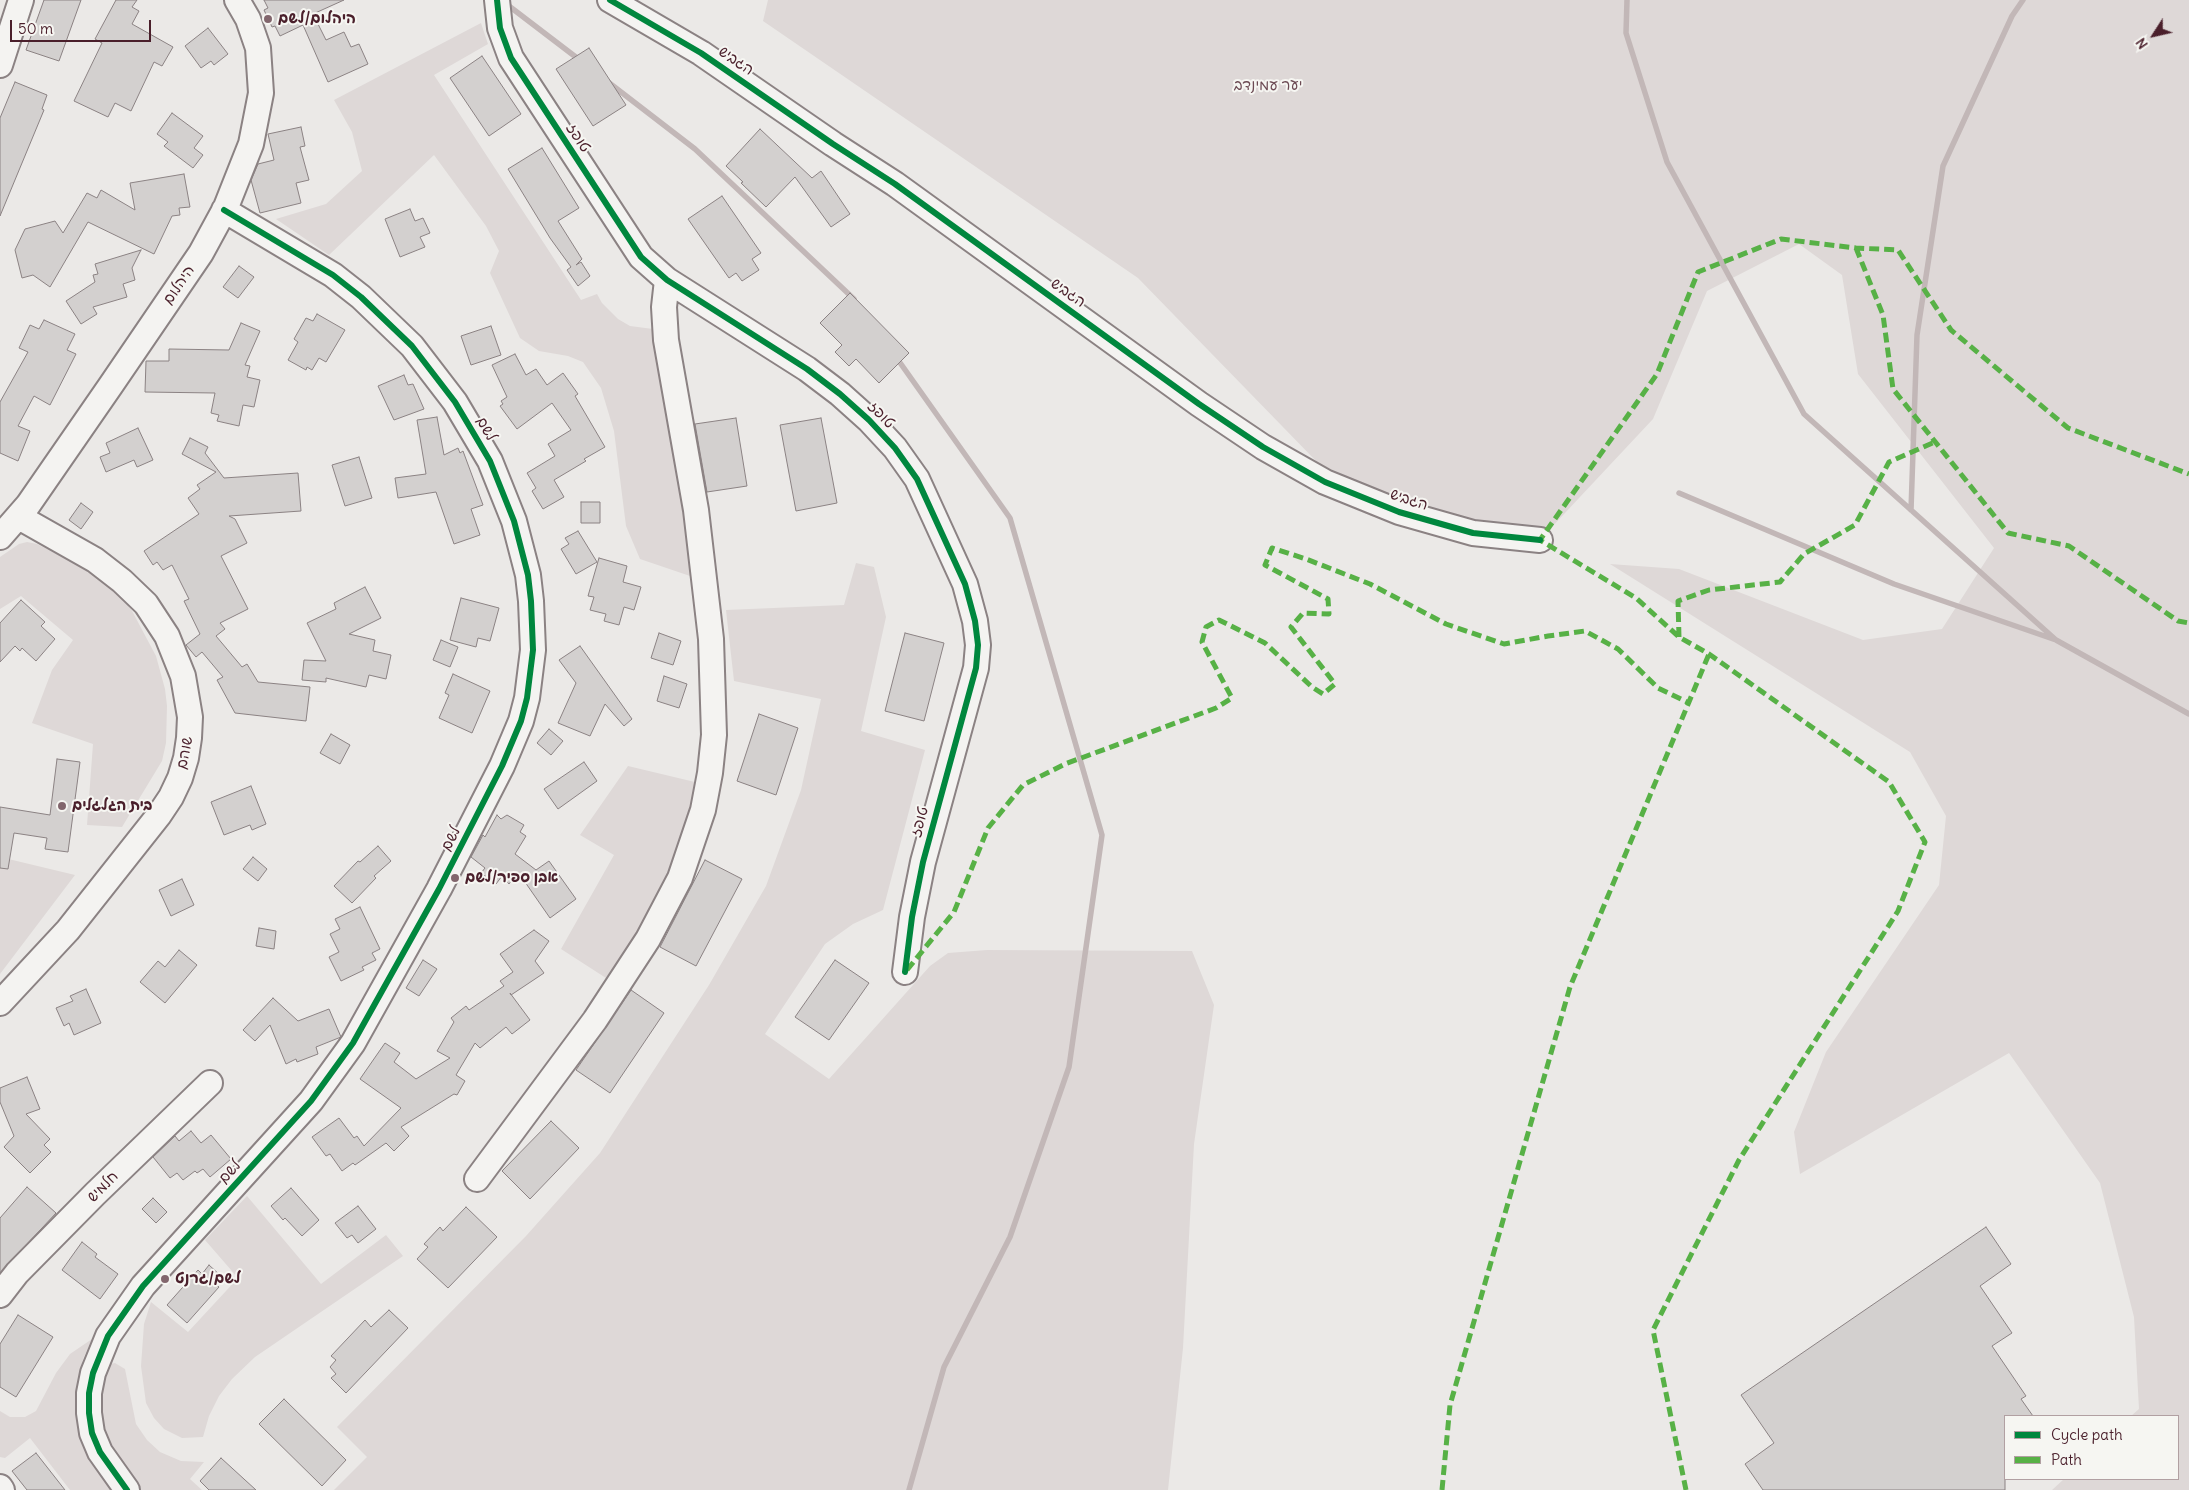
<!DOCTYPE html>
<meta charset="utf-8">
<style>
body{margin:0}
#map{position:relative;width:2189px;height:1490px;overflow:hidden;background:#ebe9e7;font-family:Delius,sans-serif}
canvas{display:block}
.legend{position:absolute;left:2004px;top:1415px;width:175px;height:65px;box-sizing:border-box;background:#f6f6f2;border:1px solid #b1a0a2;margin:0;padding:6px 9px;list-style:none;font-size:15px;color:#4a1f2b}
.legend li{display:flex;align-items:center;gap:10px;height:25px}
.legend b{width:25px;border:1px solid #b1a0a2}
.north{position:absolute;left:2129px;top:10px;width:50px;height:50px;-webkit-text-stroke:4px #f6f6f2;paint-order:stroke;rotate:235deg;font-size:14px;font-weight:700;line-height:20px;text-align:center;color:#4a1f2b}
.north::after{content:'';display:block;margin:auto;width:18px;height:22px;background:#4a1f2b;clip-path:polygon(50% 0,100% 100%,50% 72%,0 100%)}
.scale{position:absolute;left:10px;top:20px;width:141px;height:22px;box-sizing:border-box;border:2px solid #4a1f2b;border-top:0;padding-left:6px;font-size:15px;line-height:18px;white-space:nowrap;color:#4a1f2b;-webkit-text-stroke:4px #f6f6f2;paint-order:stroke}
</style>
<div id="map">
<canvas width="2189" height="1490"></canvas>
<ul class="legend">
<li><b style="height:6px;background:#00873e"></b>Cycle path</li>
<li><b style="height:6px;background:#57b146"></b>Path</li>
</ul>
<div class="north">N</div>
<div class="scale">50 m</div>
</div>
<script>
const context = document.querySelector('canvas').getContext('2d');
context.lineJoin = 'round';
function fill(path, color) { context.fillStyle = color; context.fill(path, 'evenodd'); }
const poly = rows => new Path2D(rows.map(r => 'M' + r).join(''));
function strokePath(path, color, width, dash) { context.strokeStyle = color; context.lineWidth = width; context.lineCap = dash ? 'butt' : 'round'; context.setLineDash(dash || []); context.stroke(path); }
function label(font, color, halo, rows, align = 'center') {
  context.font = font + ' Delius,"Playpen Sans Hebrew",sans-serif'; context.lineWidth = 4; context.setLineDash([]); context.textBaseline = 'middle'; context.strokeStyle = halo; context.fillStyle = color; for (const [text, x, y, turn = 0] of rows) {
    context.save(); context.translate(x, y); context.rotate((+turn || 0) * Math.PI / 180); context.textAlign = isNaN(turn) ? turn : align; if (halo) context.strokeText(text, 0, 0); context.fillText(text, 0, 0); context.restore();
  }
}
const green = poly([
 [768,0,2189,0,2189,1490,2052,1490,2064,1479,2178,1479,2178,1416,2131,1416,2139,1409,2134,1317,2100,1183,2009,1053,1800,1174,1794,1132,1826,1052,1939,885,1946,816,1910,752,1610,564,1679,569,1863,640,1942,629,1994,548,1858,374,1842,275,1799,244,1707,291,1653,419,1550,529,1462,521,1380,492,1318,463,1138,278,763,21],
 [481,23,488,44,434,75,581,300,597,294,602,303,618,319,630,326,653,329,680,477,693,577,640,559,626,526,614,431,601,388,583,362,568,356,539,351,520,338,490,273,499,251,486,226,434,155,329,255,276,219,326,204,362,171,352,132,334,100],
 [27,542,37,544,98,574,120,594,131,609,156,656,165,689,167,706,166,743,162,761,122,827,87,825,93,744,32,723,52,670,73,640,21,596,0,609,0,557,19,544],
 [856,563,874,567,886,617,861,731,925,750,883,910,853,924,825,944,765,1034,829,1079,930,966,948,953,987,950,1192,951,1214,1005,1194,1144,1183,1348,1168,1490,334,1490,367,1457,337,1427,526,1236,600,1153,709,985,766,886,801,790,821,699,734,681,726,610,844,605],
 [628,766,699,783,694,806,671,869,641,926,606,978,561,949,614,855,580,835],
 [0,857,75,875,0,974],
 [247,1196,321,1284,386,1235,403,1256,255,1357,232,1379,219,1396,209,1416,203,1437,182,1438,164,1429,154,1418,146,1403,141,1366,144,1324,151,1302,188,1332,238,1278,205,1240],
 [92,1339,83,1359,77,1390,80,1428,119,1490,70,1490,30,1438,5,1458,0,1457,0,1411,10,1417,25,1417,36,1411,56,1373,70,1354],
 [115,1363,125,1369,136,1424,147,1440,160,1452,181,1461,204,1462,190,1479,202,1490,139,1490,109,1449,99,1423,97,1398,105,1368,110,1364]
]);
const stream = poly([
 [1627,0,1626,33,1667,162,1804,414,2056,640],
 [505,3,581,61],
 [608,82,695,149,854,299],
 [896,357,1010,518,1102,835,1069,1067,1010,1237,944,1367,909,1490],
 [1679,493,1894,584,2056,640,2189,714],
 [1911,510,1917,335,1943,166,2012,16,2023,0]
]);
const building = poly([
 [44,0,81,0,59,61,26,50,44,0],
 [116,0,137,0,132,7,139,11,132,24,173,47,162,66,154,62,131,111,115,103,108,117,74,101,102,43,95,39,116,0],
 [264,0,344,0,313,14,326,40,344,32,351,47,359,44,368,64,328,82,303,25,280,36,275,26,272,27,264,10,268,8,264,0],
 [208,28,228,54,214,65,211,61,201,68,185,46,208,28],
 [589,48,626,105,593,126,556,69,589,48],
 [482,56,521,114,489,136,450,78,482,56],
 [15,82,47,95,42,109,44,110,0,216,0,118,15,82],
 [172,113,203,136,194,148,203,155,193,168,164,146,168,142,157,134,172,113],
 [301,127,305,146,300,147,309,180,296,183,301,203,260,213,251,180,258,164,274,160,268,134,301,127],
 [760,129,812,178,821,171,850,214,831,227,795,177,766,207,741,183,743,182,726,166,760,129],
 [542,148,579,208,558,221,582,259,576,265,581,262,590,276,578,286,567,270,571,267,550,238,508,169,542,148],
 [184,174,190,207,179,208,180,215,172,216,154,254,88,222,50,287,33,275,22,278,15,250,25,229,55,221,63,233,87,193,97,198,101,190,135,210,130,183,184,174],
 [722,196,761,253,752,259,759,270,742,281,736,273,729,278,688,219,722,196],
 [410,209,415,221,423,218,430,233,420,237,425,247,400,257,385,219,410,209],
 [141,250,132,268,135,280,123,284,127,297,93,307,97,314,81,324,66,301,95,282,93,275,98,274,95,264,141,250],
 [239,266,254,277,238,298,223,287,239,266],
 [850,293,909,353,879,383,856,359,849,366,835,352,842,345,820,323,850,293],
 [317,314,345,330,326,362,319,358,312,370,307,367,306,370,288,360,298,342,294,339,306,318,313,321,317,314],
 [44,320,75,334,67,350,76,354,50,405,34,396,18,426,30,431,18,461,0,453,0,402,28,352,19,348,30,325,39,329,44,320],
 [241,323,260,331,245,365,250,366,247,377,260,380,254,407,243,405,239,426,217,421,219,415,211,413,215,393,145,392,146,361,169,361,169,349,229,350,241,323],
 [491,326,501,355,471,365,461,336,491,326],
 [515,354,526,375,536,369,547,385,563,373,578,394,575,396,605,447,584,459,586,461,554,480,564,497,543,509,532,491,536,488,527,473,555,456,548,444,571,430,552,403,517,429,500,406,503,404,501,401,507,397,492,365,515,354],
 [404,375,408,385,413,384,424,409,394,420,378,386,404,375],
 [437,417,444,455,458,448,460,453,463,451,483,505,471,509,480,535,454,544,436,492,398,498,395,478,426,474,417,420,437,417],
 [736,418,747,486,707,492,695,424,736,418],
 [821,418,837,503,796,511,780,425,821,418],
 [138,428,153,460,137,467,134,460,106,472,100,457,110,453,106,443,138,428],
 [190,438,208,447,205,453,224,478,298,473,301,511,229,516,235,519,247,543,221,556,248,609,220,623,225,629,216,636,242,667,247,664,258,682,310,687,306,721,235,713,217,680,223,677,202,652,196,657,186,645,200,634,184,601,189,599,172,565,163,570,157,562,153,565,144,551,199,514,188,498,200,489,197,485,216,472,182,454,190,438],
 [359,457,372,498,345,506,332,465,359,457],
 [581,502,600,502,600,523,581,523,581,502],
 [81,503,93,512,81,529,69,520,81,503],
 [578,531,597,562,576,574,561,549,569,544,565,538,578,531],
 [599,558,627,566,623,582,641,587,634,610,624,607,619,625,604,621,606,614,590,610,594,597,588,596,599,558],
 [365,587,381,618,349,634,375,640,373,651,391,655,386,679,369,675,366,687,326,678,326,682,302,680,304,660,326,661,307,623,336,609,334,603,365,587],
 [461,598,499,608,490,641,478,638,476,647,450,640,461,598],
 [21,600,45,622,41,626,55,639,36,661,22,648,20,651,15,646,0,662,0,623,21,600],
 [659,633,681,641,673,665,651,658,659,633],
 [905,633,944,643,924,721,885,711,905,633],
 [441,640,458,647,450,667,433,660,441,640],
 [580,646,632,719,624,726,605,704,590,736,558,723,576,683,559,660,580,646],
 [453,674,490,691,472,733,439,718,449,695,445,693,453,674],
 [664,676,687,684,679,708,657,701,664,676],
 [759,714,798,728,776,795,737,781,759,714],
 [549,729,563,741,551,755,537,743,549,729],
 [331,734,350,745,340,764,320,753,331,734],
 [57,759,80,762,68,852,45,849,47,838,14,833,8,869,0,868,0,807,50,815,57,759],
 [584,762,597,781,558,809,544,789,584,762],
 [251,786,266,824,252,830,250,825,224,835,211,802,251,786],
 [497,815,501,819,507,815,524,825,520,832,526,836,515,854,536,870,549,861,576,899,550,918,518,872,509,884,502,876,496,884,481,873,485,868,471,857,483,835,485,837,497,815],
 [378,846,391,861,374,876,376,878,352,903,334,886,358,861,360,862,378,846],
 [253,857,267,869,258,881,243,869,253,857],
 [705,860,742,879,696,966,660,947,705,860],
 [182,879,194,905,171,916,159,890,182,879],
 [360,907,380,949,372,953,376,960,362,967,364,970,341,981,329,957,339,952,330,934,340,929,335,919,360,907],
 [259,928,276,931,274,949,256,946,259,928],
 [534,930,549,941,535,961,544,973,511,995,510,993,530,1020,512,1034,506,1027,480,1048,475,1043,456,1075,465,1081,457,1095,454,1094,401,1127,409,1136,394,1151,386,1143,355,1165,353,1163,342,1171,330,1154,326,1156,312,1137,339,1118,354,1138,357,1136,364,1146,401,1108,360,1079,385,1043,400,1053,394,1062,416,1079,450,1058,437,1051,454,1022,451,1018,466,1006,469,1010,504,986,500,981,513,972,500,954,534,930],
 [179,950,197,965,165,1003,140,982,158,961,165,967,179,950],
 [423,960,437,969,419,996,406,988,423,960],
 [835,960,869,983,829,1040,795,1017,835,960],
 [86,989,101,1023,74,1035,69,1023,64,1026,56,1008,73,1001,70,996,86,989],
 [631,990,664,1013,610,1093,576,1070,631,990],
 [273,998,298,1021,329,1009,341,1037,316,1047,318,1054,297,1062,296,1059,286,1064,270,1025,255,1041,243,1030,273,998],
 [27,1077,40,1109,26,1114,50,1139,44,1145,51,1152,30,1173,4,1147,14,1136,0,1102,0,1088,27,1077],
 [551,1121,579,1148,530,1199,502,1171,551,1121],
 [191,1131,201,1143,211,1135,231,1159,210,1177,203,1169,197,1173,195,1171,183,1180,177,1173,170,1178,153,1157,175,1136,179,1141,191,1131],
 [27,1187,56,1213,0,1273,0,1218,27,1187],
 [291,1188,319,1220,302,1236,285,1218,283,1220,271,1206,291,1188],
 [153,1198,167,1212,156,1223,142,1209,153,1198],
 [358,1206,376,1229,358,1243,352,1235,347,1238,335,1223,358,1206],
 [466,1207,497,1237,448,1288,417,1259,428,1247,424,1244,440,1227,443,1231,466,1207],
 [1986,1227,2011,1264,1980,1286,2012,1333,1992,1346,2026,1396,2021,1399,2033,1416,2005,1416,2005,1490,1763,1490,1745,1464,1774,1443,1741,1395,1986,1227],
 [82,1242,97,1254,95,1257,118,1274,100,1299,62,1270,82,1242],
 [209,1265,221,1276,214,1283,219,1287,187,1323,167,1305,198,1270,202,1274,209,1265],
 [389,1310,408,1328,346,1393,331,1378,336,1374,330,1367,336,1360,331,1356,365,1320,371,1327,389,1310],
 [18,1315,53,1337,16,1397,0,1387,0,1344,18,1315],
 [284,1399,346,1460,322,1486,259,1424,284,1399],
 [36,1453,65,1490,27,1490,12,1471,36,1453],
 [221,1458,256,1490,209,1490,200,1481,221,1458]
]);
const minor = poly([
 [497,0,500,28,511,58,641,257,667,280,807,369,840,394,869,420,895,448,917,479,965,584,975,621,978,645,976,668,923,862,912,917,905,972],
 [610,0,701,53,833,144,895,184,1199,404,1263,447,1325,482,1399,512,1473,533,1540,540],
 [0,65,21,0],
 [0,537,28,505,111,385,201,253,226,207,251,144,261,93,258,48,248,19,237,0],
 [0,1003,68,930,159,815,171,797,180,778,186,758,189,738,190,717,183,676,167,636,146,604,122,581,95,560,19,517],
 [477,1179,595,1020,648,939,680,878,703,810,710,773,714,735,711,639,696,510,666,340,664,307,667,280],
 [0,1295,17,1273,95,1194,210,1083],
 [0,1487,2,1490],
 [127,1490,100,1452,92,1433,89,1413,89,1393,93,1373,108,1336,143,1286,311,1101,353,1043,439,889,502,766,521,721,527,698,533,650,531,601,528,575,514,521,490,461,455,402,412,346,361,297,333,275,224,210]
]);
const quiet = poly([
 [1856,248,1883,315,1893,389,2008,533,2069,546,2178,621,2189,623],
 [1679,637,1678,601,1709,590,1780,582,1804,554,1855,525,1889,462,1935,442],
 [907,970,954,912,988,828,1023,785,1065,764,1216,708,1232,698,1202,642,1206,627,1219,620,1265,643,1312,687,1323,694,1335,684,1291,627,1303,613,1329,614,1328,599,1265,565,1272,548,1306,559,1370,584,1446,624,1504,644,1548,636,1585,631,1618,649,1658,688,1689,703],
 [1442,1490,1450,1405,1570,987,1709,654],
 [1686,1490,1653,1330,1739,1160,1898,911,1925,842,1889,782,1709,654,1679,637,1636,598,1540,540,1657,374,1698,272,1781,239,1856,248,1898,250,1951,330,2068,428,2189,474]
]);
const cycleway = poly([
 [497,0,500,28,511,58,641,257,667,280,807,369,840,394,869,420,895,448,917,479,965,584,975,621,978,645,976,668,923,862,912,917,905,972],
 [610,0,701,53,833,144,895,184,1199,404,1263,447,1325,482,1399,512,1473,533,1540,540],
 [127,1490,100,1452,92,1433,89,1413,89,1393,93,1373,108,1336,143,1286,311,1101,353,1043,439,889,502,766,521,721,527,698,533,650,531,601,528,575,514,521,490,461,455,402,412,346,361,297,333,275,224,210]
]);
const markers = [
 [268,19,5,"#82666d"],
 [62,806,5,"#82666d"],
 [455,878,5,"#82666d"],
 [165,1279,5,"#82666d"]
];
const poiNames = [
 ["היהלום/לשם",278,19],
 ["בית הגלגלים",72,806],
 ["אבן ספיר/לשם",465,878],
 ["לשם/גרנט",175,1279]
];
const streetNames = [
 ["הגביש",736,61,34],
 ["טופז",578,138,57],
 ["היהלום",179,285,-56],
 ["הגביש",1068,293,35],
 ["טופז",881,415,45],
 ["לשם",486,429,60],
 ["הגביש",1409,500,18],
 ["שוהם",185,753,-79],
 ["טופז",920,822,-75],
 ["לשם",451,839,-63],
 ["לשם",230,1172,-48],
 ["חלמיש",103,1187,-45]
];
const parkNames = [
 ["יער עמינדב",1268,86]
];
fill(green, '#ded8d7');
strokePath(stream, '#c2b7b7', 5.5);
fill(building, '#d3d0cf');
strokePath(building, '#8b8283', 1);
strokePath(minor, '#8b8283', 28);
strokePath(minor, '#f4f3f1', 24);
strokePath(quiet, '#57b146', 5, [10, 5]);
strokePath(cycleway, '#00873e', 6);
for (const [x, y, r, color] of markers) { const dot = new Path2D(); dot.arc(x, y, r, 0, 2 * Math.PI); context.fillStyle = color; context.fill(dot); strokePath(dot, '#f6f6f2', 2); }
label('bold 15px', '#4a1f2b', '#f6f6f2', poiNames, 'left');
label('15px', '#4a1f2b', '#f6f6f2', streetNames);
label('15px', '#6c4a53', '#f6f6f2', parkNames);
</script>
